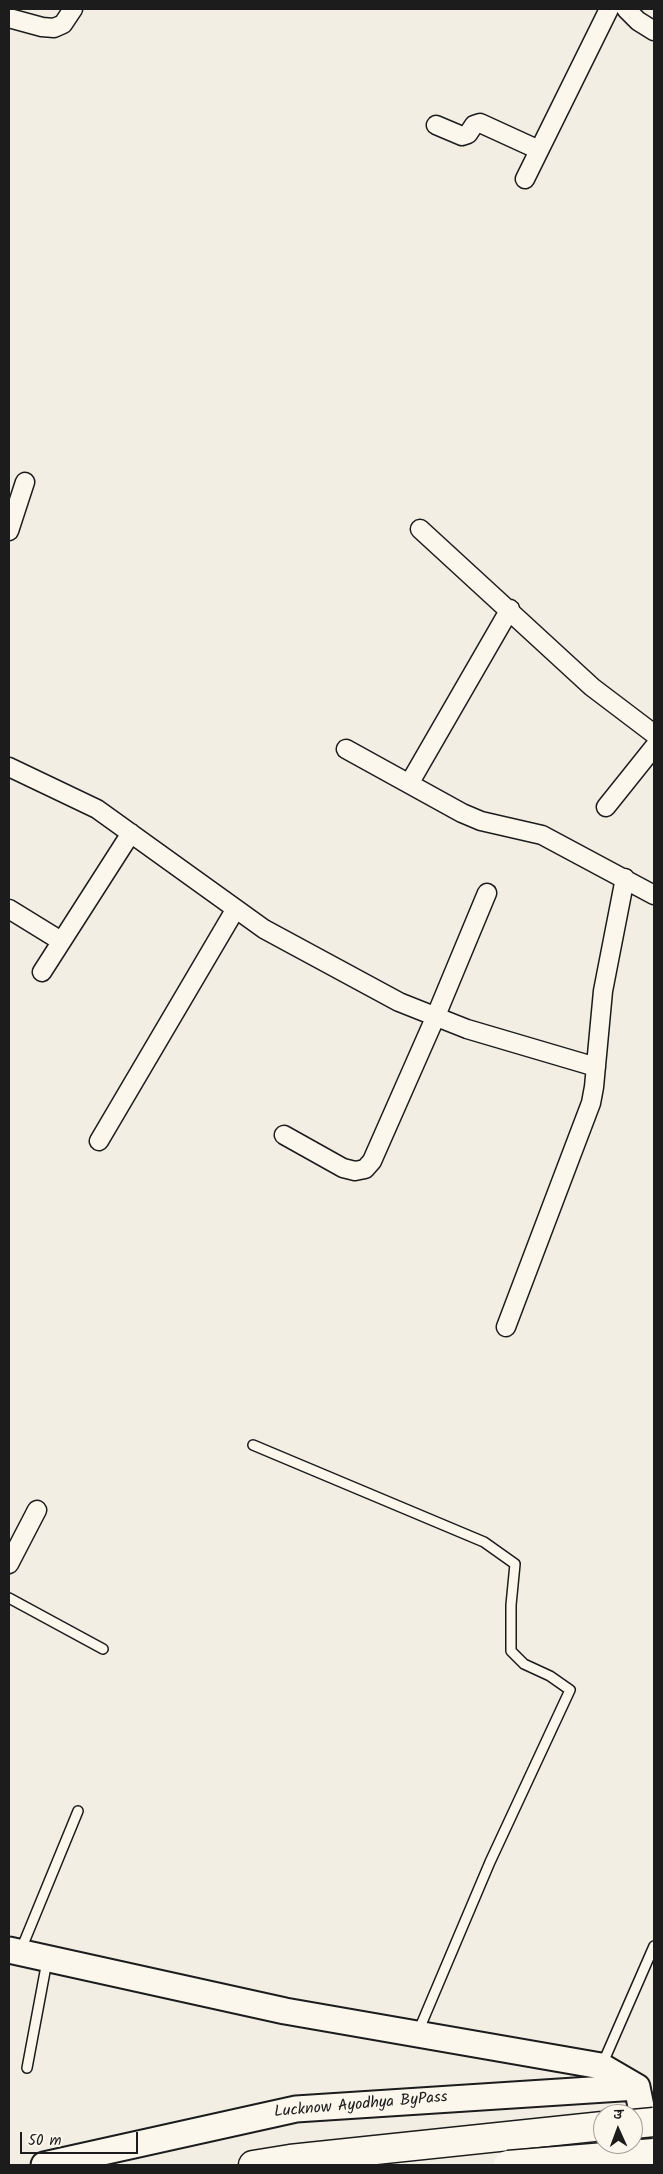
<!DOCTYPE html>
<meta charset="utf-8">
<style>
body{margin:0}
#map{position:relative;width:663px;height:2174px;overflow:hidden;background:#f2eee4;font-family:Kalam,"Playpen Sans Deva",sans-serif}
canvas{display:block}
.frame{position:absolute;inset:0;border:10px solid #1c1c1c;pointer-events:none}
.north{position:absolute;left:593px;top:2104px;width:50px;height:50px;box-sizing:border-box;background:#fbf7ec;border:1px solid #a29f99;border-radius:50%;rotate:358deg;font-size:14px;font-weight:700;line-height:20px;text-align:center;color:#1c1c1c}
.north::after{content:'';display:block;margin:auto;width:18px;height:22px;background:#1c1c1c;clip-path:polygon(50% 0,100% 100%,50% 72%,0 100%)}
.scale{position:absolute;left:20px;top:2132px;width:118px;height:22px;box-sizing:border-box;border:2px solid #1c1c1c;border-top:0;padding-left:6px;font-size:15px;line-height:18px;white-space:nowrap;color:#1c1c1c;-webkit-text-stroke:4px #fbf7ec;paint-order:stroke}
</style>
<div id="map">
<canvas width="663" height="2174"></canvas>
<div class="frame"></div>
<div class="north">उ</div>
<div class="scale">50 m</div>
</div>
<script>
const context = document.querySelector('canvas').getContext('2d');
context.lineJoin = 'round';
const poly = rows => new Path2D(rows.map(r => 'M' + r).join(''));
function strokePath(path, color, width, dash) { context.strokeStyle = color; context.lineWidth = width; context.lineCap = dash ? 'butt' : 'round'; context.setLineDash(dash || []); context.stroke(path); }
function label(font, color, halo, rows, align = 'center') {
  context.font = font + ' Kalam,sans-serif'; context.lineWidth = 4.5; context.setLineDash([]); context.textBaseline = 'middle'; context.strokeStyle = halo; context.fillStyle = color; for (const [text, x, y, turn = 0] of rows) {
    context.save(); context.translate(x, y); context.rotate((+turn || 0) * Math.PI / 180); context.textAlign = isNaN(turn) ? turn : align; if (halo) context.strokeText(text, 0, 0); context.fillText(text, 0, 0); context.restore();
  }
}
const lane = poly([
 [253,1445,484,1542,515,1564,511,1605,511,1651,524,1664,550,1676,570,1690,490,1862,418,2032],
 [9,1598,103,1649],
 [20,1952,78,1811],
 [602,2065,654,1946],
 [27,2068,47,1961]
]);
const street = poly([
 [626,9,638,21,654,31],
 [9,18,42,27,54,28,63,24,73,9],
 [436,125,462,136,468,134,474,125,480,123,539,150],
 [525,179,609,9],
 [420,529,592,687,654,734],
 [9,531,25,482],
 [346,749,462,813,481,821,542,835,654,895],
 [9,767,97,809,264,929,399,1002,467,1029,596,1067],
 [409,784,510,609],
 [606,807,654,747],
 [9,909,61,941],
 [42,972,131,833],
 [284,1135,343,1168,355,1171,365,1169,372,1161,435,1018,487,893],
 [99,1141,235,910],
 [506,1327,591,1103,594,1087,603,991,625,878],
 [9,1564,37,1510]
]);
const secondary = poly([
 [9,1950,285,2011,601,2066,637,2087,653,2165],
 [44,2165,296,2109,637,2087]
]);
const highway = poly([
 [253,2165,290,2159,603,2126]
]);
const highwayBridge = poly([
 [633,2124,654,2122],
 [508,2165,654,2153]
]);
const streetNames = [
 ["Lucknow Ayodhya ByPass",361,2106,-5]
];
strokePath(lane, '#1c1c1c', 12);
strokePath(street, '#1c1c1c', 21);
strokePath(secondary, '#1c1c1c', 29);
strokePath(highway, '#1c1c1c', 31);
strokePath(lane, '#fbf7ec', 9);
strokePath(street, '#fbf7ec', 18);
strokePath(secondary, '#fbf7ec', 25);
strokePath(highway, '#fbf7ec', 28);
strokePath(highwayBridge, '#1c1c1c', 31, []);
strokePath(highwayBridge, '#fbf7ec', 28);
label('16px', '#1c1c1c', '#fbf7ec', streetNames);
</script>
